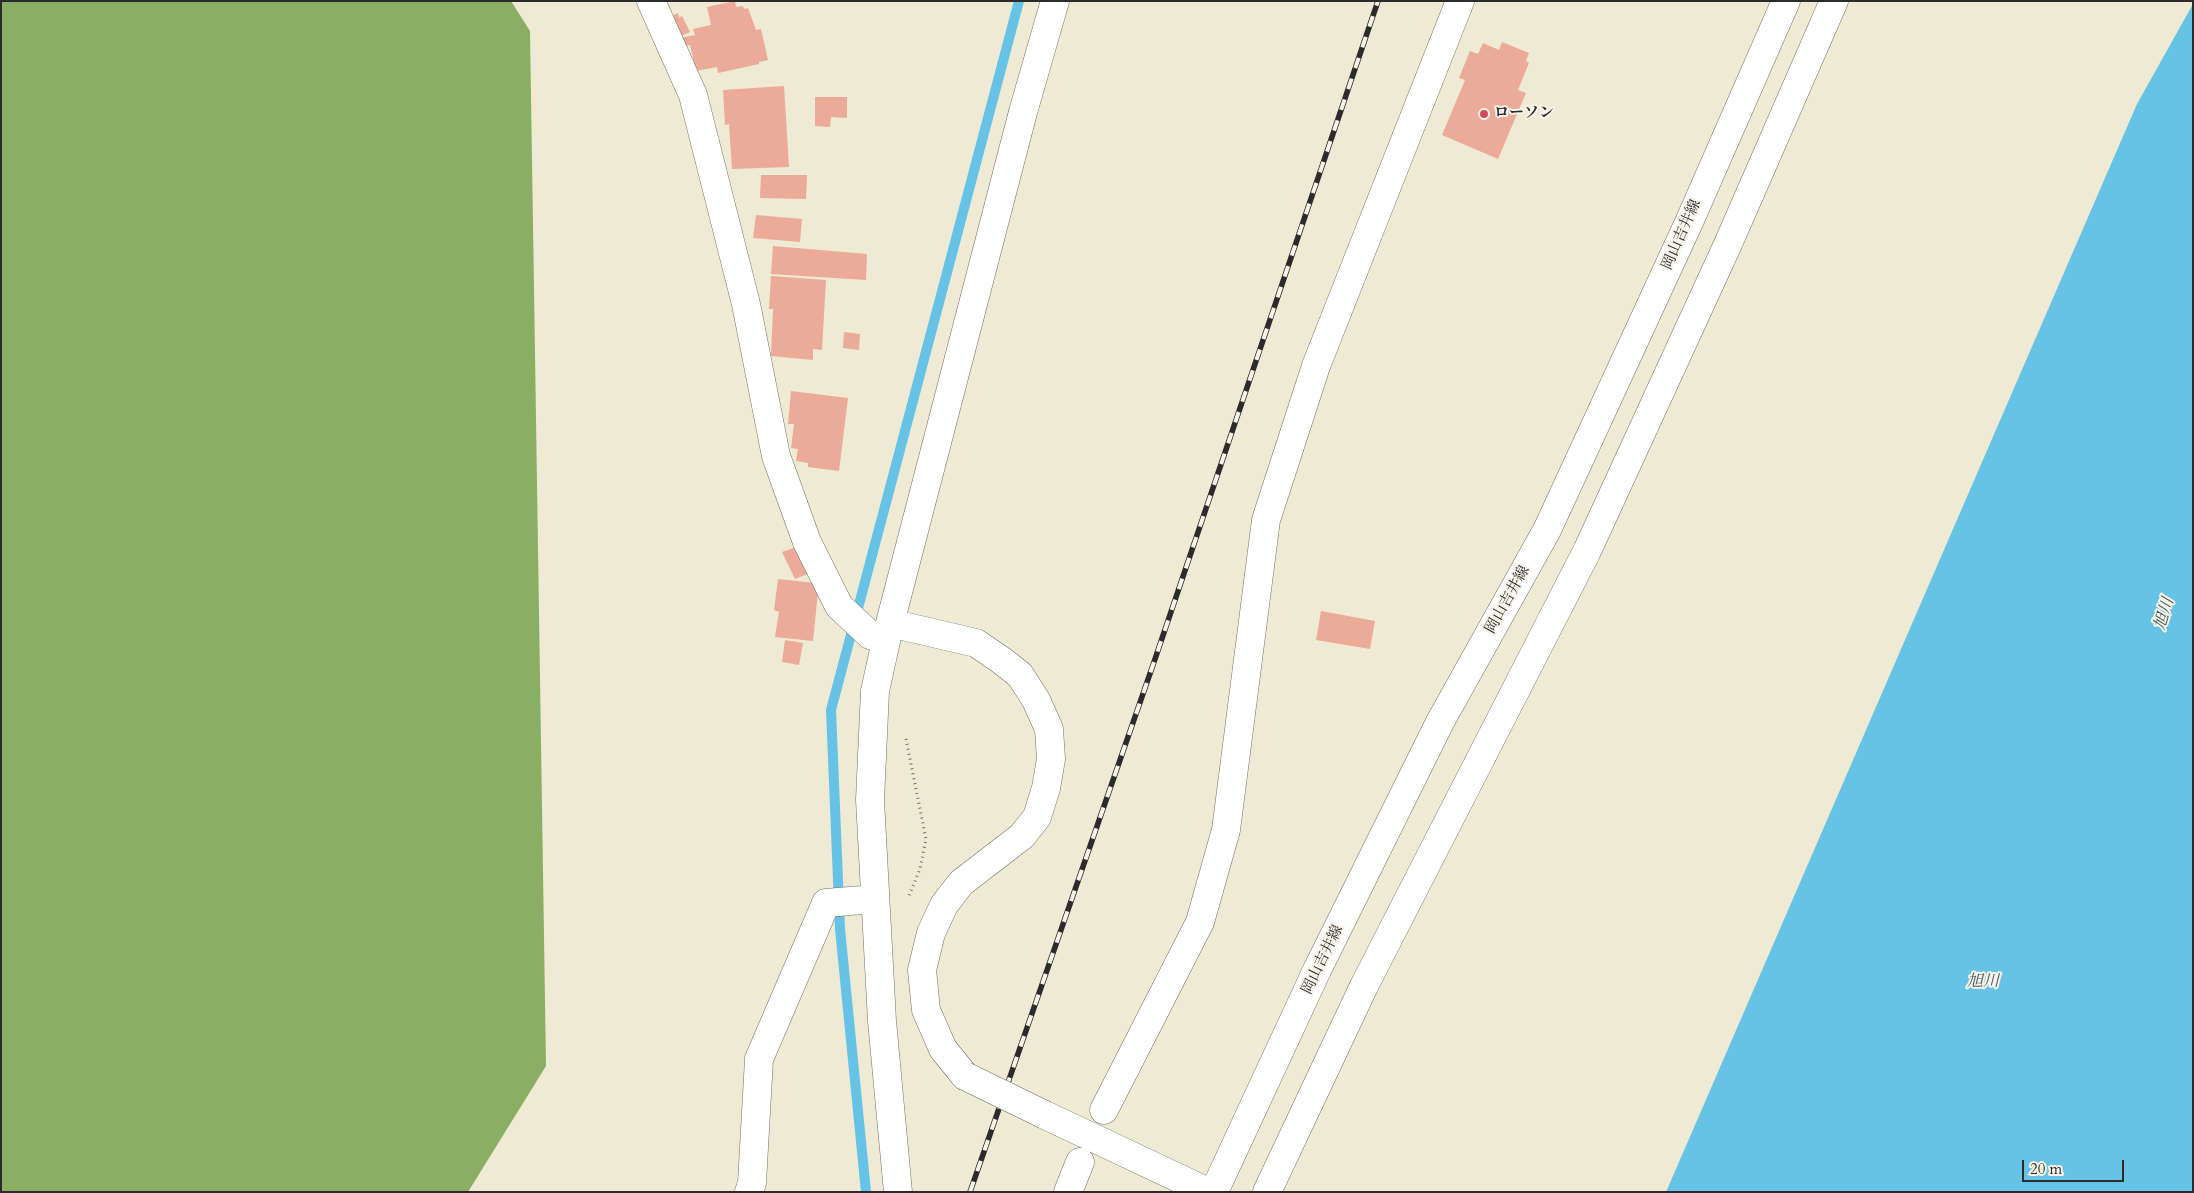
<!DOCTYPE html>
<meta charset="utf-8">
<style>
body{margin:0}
#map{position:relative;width:2194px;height:1193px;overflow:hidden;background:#efead4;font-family:Cardo,serif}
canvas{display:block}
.frame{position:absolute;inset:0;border:2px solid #2b2b2b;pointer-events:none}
.scale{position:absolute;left:2022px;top:1160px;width:102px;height:22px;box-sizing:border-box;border:2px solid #2b2b2b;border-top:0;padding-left:6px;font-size:15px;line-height:18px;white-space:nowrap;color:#2b2b2b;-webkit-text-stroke:4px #f7f3e8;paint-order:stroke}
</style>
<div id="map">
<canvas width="2194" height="1193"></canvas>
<div class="frame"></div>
<div class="scale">20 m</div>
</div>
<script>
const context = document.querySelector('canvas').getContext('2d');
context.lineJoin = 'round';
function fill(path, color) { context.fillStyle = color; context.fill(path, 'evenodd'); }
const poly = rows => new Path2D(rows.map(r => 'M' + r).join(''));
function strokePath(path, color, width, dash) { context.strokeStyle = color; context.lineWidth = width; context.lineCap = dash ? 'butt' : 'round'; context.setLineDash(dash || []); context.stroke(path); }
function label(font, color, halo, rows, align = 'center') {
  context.font = font + ' Cardo,"Noto Serif JP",serif'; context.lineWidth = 4; context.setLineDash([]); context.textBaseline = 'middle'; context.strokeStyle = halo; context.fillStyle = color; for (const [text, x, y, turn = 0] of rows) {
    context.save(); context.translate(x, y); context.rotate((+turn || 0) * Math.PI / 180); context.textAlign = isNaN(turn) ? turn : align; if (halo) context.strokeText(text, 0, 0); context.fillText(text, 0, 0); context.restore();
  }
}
const forest = poly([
 [1,1,511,1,530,31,546,1066,468,1192,1,1192]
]);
const water = poly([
 [2193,4,2193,1192,1666,1192,2137,104]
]);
const stream = poly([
 [866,1192,840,929,831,710,1019,1]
]);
const building = poly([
 [735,1,736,7,743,6,744,9,748,8,756,30,761,29,768,60,759,62,759,64,718,73,717,67,696,71,690,45,682,47,680,38,695,35,693,29,711,25,707,7],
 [678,13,679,18,682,16,690,32,679,37,670,17],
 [1502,42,1529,53,1526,61,1529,63,1518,90,1526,93,1498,159,1442,135,1465,80,1459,78,1470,51,1478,54,1483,43,1499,50],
 [784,86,789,167,732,169,729,124,725,125,723,90],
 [815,97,847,97,847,118,831,117,830,127,815,126],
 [761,175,807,175,806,199,760,198],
 [756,215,802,219,800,242,753,238],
 [773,246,867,254,866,280,771,274],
 [771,276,826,280,822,350,813,349,813,360,771,356,773,309,769,309],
 [844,332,860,334,859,350,843,348],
 [791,391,848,398,839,471,808,467,808,463,796,461,798,449,791,448,794,424,788,424],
 [799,546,810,573,795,579,782,552],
 [778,579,815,583,818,592,813,641,775,637,779,612,774,610],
 [1321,611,1375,621,1370,649,1316,640],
 [785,640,803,643,799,665,782,662]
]);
const path = poly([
 [906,739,926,839,920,869,908,898]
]);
const minor = poly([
 [651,1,693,95,746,304,776,456,807,542,839,606,870,635,886,641],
 [890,623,976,643,1001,660,1020,675,1036,700,1049,729,1051,759,1046,788,1037,817,1022,836,961,883,944,905,931,933,922,970,926,1010,943,1049,965,1076],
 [1104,1110,1200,922,1226,830,1266,520,1316,366,1460,1],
 [1045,1115,1208,1192],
 [749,1192,752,1183,759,1059,826,903,874,899],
 [898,1192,882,1021,870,800,875,691,890,623,1023,112,1055,1],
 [1068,1192,1080,1162]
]);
const major = poly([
 [1214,1192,1317,970,1440,722,1547,530,1690,220,1786,1],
 [1267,1192,1364,986,1587,551,1728,244,1834,1]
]);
const rail = poly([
 [970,1192,1153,665,1378,1]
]);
const minorBridge = poly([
 [965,1076,1045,1115]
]);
const markers = [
 [1484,114,5,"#d1495b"]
];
const poiNames = [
 ["ローソン",1494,114]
];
const streetNames = [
 ["岡山吉井線",1682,235,-66],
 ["岡山吉井線",1508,600,-61],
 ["岡山吉井線",1323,960,-64]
];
const waterNames = [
 ["旭川",2165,614,-73],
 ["旭川",1983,982]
];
fill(forest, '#8aaf64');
fill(water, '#67c3e5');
strokePath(stream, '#67c3e5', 10);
fill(building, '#ecaa99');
strokePath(minor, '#706e66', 29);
strokePath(major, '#706e66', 29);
strokePath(path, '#706e66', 3, [1, 4]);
strokePath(minor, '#fff', 28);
strokePath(major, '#fff', 28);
strokePath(rail, '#2b2b2b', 5.5);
strokePath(rail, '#f7f3e8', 4, [11]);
strokePath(minorBridge, '#706e66', 29, []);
strokePath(minorBridge, '#fff', 28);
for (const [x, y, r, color] of markers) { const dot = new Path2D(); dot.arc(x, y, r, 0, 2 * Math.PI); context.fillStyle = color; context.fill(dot); strokePath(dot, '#f7f3e8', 2); }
label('bold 15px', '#2b2b2b', '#f7f3e8', poiNames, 'left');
label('15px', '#2b2b2b', '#f7f3e8', streetNames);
label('italic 16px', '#3d5963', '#f7f3e8', waterNames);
</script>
